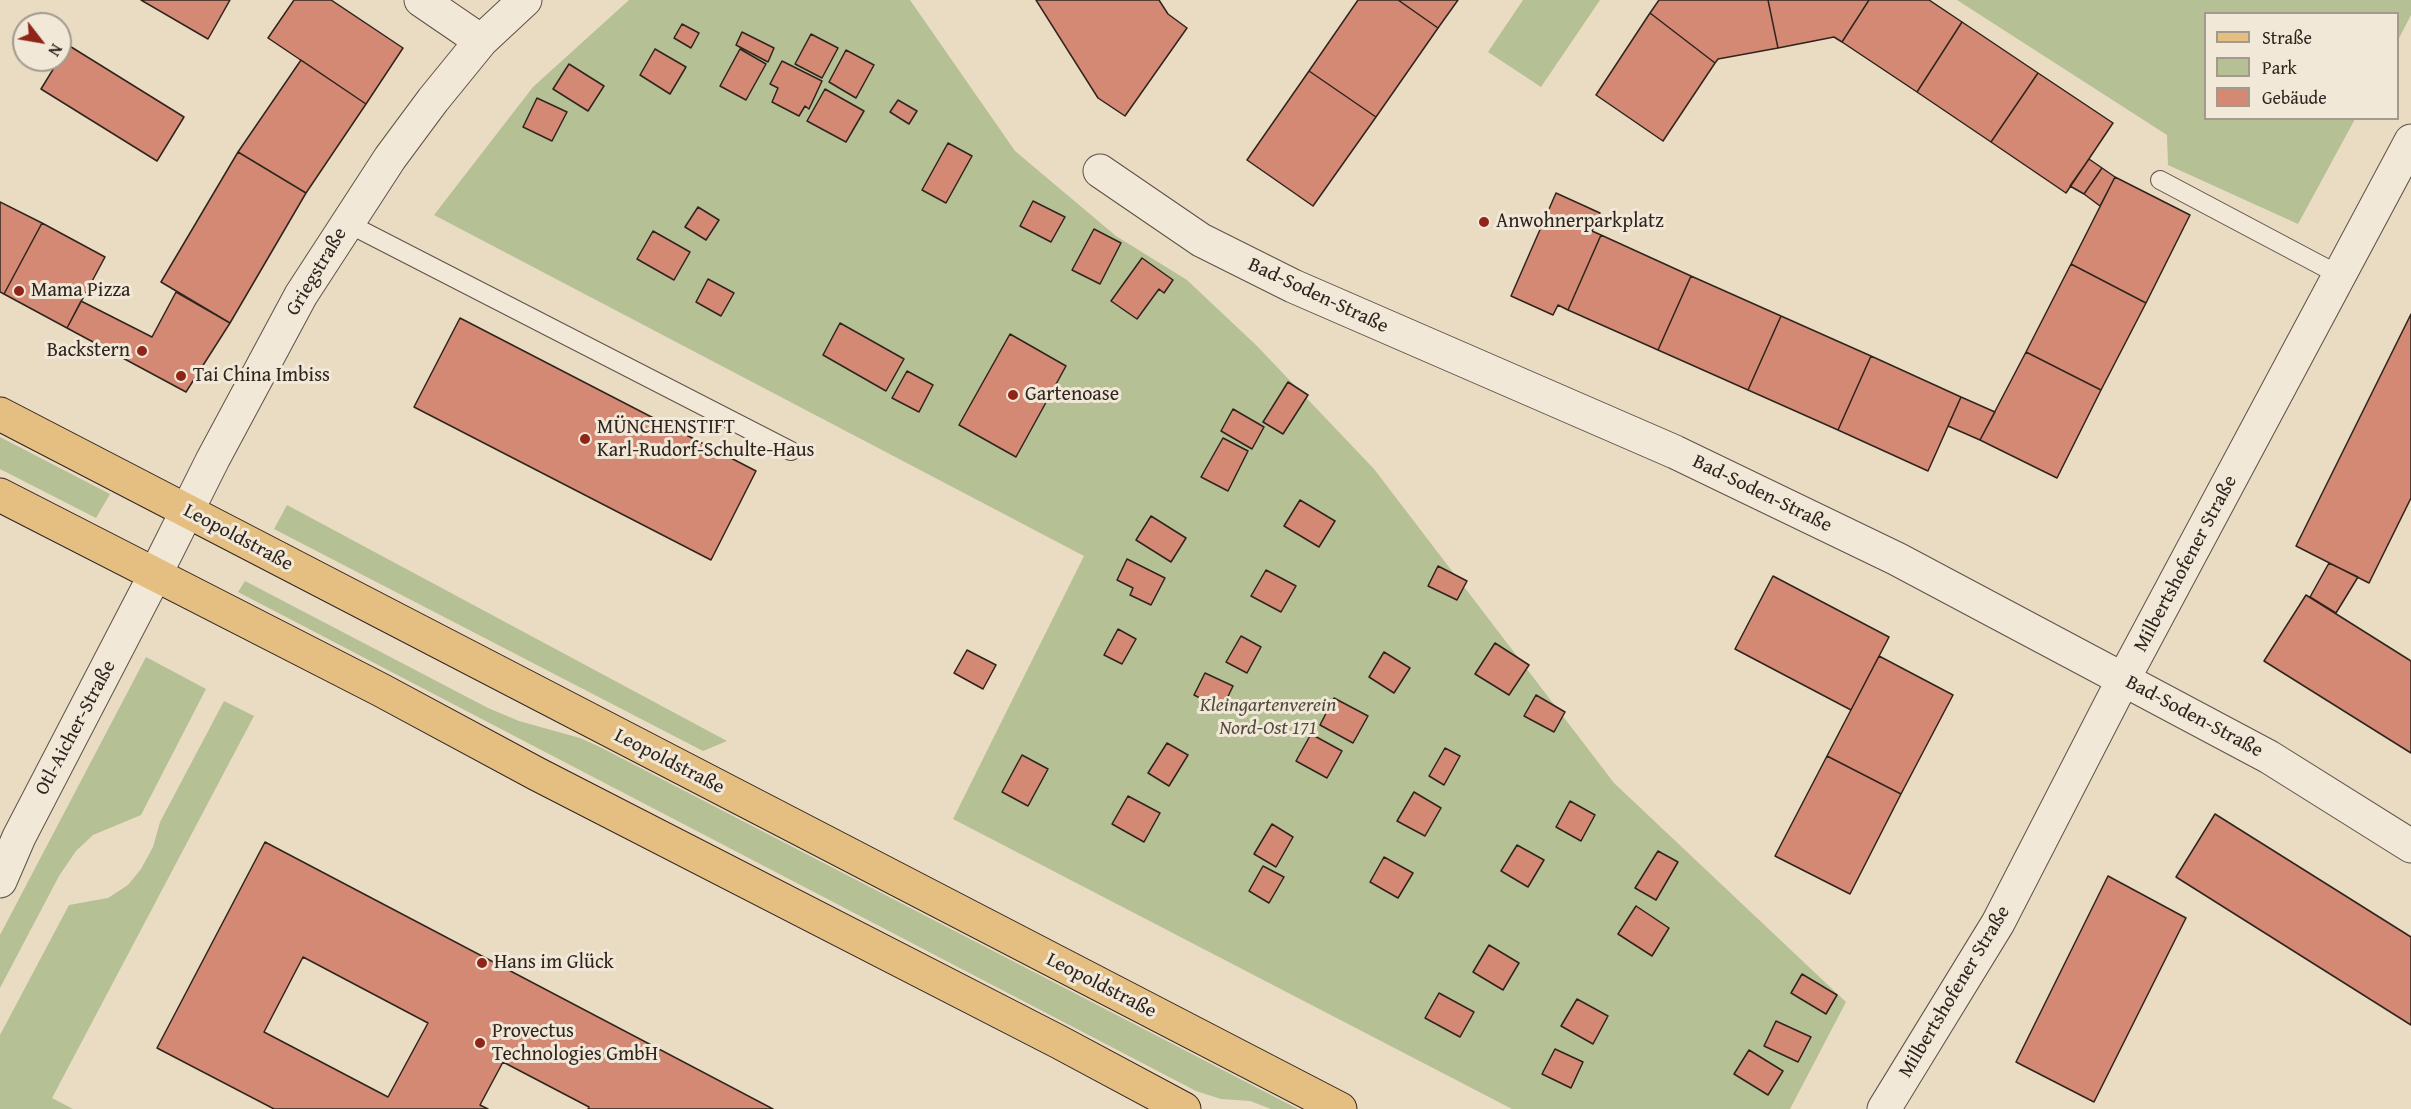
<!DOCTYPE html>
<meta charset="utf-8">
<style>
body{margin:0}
#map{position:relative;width:2411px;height:1109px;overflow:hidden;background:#eadbc3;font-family:"Gentium Book Plus",serif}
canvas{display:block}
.legend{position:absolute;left:2204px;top:12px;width:195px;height:108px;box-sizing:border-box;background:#f1e8d8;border:2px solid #a39a8e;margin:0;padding:8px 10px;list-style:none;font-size:18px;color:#2f241e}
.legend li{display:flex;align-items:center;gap:12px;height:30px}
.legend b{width:30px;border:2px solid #a39a8e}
.north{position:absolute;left:12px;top:12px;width:60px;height:60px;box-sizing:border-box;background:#f1e8d8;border:2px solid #a39a8e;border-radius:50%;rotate:121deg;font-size:16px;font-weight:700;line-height:24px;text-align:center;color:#2f241e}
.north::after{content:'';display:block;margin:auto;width:21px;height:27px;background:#8f2418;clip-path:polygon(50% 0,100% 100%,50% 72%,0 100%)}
</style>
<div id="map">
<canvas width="2411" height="1109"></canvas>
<ul class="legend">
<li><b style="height:8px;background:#e5be82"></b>Straße</li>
<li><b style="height:16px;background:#b5c095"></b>Park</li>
<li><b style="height:16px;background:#d38973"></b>Gebäude</li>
</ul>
<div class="north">N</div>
</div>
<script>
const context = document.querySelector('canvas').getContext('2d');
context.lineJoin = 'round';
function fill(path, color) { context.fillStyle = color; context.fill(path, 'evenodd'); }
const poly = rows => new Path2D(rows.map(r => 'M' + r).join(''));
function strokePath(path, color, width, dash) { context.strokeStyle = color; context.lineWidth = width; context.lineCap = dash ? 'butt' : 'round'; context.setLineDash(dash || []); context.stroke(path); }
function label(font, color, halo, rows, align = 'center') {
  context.font = font + ' "Gentium Book Plus",serif'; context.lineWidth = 6; context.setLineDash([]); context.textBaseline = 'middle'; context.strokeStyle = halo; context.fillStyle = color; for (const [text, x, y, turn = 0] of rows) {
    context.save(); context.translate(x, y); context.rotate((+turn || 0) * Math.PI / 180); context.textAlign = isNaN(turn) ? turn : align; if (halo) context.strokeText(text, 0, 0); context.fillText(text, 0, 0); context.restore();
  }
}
const green = poly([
 [629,0,910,0,1015,151,1116,236,1187,280,1257,346,1374,469,1614,783,1846,1002,1790,1109,1512,1109,953,819,1084,556,434,215,533,87],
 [1523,0,1600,0,1541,87,1488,52],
 [1957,0,2411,0,2411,15,2398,40,2398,14,2206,14,2206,118,2355,119,2298,224,2168,165,2167,135],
 [0,437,110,494,96,518,0,469],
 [287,505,727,741,703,751,274,529],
 [245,581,488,708,519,721,580,738,600,747,1298,1109,1271,1109,1250,1101,1221,1099,1196,1091,238,592],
 [146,657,206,689,141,815,93,835,76,851,59,876,0,988,0,935],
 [224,701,254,716,52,1098,73,1109,0,1109,0,1035,69,905,108,898,128,885,141,869,153,847,160,822]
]);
const building = poly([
 [141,0,230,0,208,39,141,0],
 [294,0,331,0,403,48,366,104,268,38,294,0],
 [1036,0,1159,0,1168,14,1187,28,1125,116,1098,98,1036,0],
 [1358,0,1398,0,1438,28,1376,117,1309,71,1358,0],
 [1398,0,1458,0,1438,28,1398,0],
 [1659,0,1768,0,1778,48,1718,59,1715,63,1650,13,1659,0],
 [1768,0,1869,0,1842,42,1834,37,1778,48,1768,0],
 [1869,0,1929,0,1962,22,1917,92,1842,42,1869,0],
 [1650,13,1715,63,1663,141,1596,95,1650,13],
 [1962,22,2038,73,1991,142,1917,92,1962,22],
 [682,24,699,33,691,48,674,38,682,24],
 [742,32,774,48,768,62,736,45,742,32],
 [811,34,838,48,822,78,795,64,811,34],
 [68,45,184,117,157,161,41,89,68,45],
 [655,49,686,67,670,94,640,75,655,49],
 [740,49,766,64,746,100,720,86,740,49],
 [846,50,874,65,856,98,829,82,846,50],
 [301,60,366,104,306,193,238,152,301,60],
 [782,61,822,81,809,109,805,106,799,116,772,102,778,88,770,84,782,61],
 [569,64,604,86,588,111,553,89,569,64],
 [1309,71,1376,117,1313,206,1247,160,1309,71],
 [2038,73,2113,123,2066,193,1991,142,2038,73],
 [825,89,864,111,846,142,807,121,825,89],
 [537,98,567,112,552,141,523,127,537,98],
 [898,100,917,111,909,124,890,112,898,100],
 [948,143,972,156,946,203,922,190,948,143],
 [238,152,306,193,230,323,161,282,238,152],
 [2089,159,2102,168,2084,194,2070,186,2089,159],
 [2102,168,2115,177,2100,206,2084,194,2102,168],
 [2115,177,2190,215,2146,303,2071,264,2115,177],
 [1556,193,1600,213,1592,231,1601,235,1568,310,1558,305,1553,315,1511,296,1556,193],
 [1033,201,1065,217,1051,242,1020,226,1033,201],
 [0,202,42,223,4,294,0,292,0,202],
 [698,207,719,220,706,240,685,227,698,207],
 [42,223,105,257,67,328,4,294,42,223],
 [1094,229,1121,243,1100,284,1072,270,1094,229],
 [653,231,690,252,674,280,637,259,653,231],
 [1601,235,1691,276,1658,350,1568,310,1601,235],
 [1142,258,1173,280,1164,293,1159,289,1137,319,1111,301,1142,258],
 [2071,264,2146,303,2101,390,2026,352,2071,264],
 [1691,276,1781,316,1748,390,1658,350,1691,276],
 [708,279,734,293,721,316,696,302,708,279],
 [176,292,230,323,186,392,67,328,81,301,152,337,176,292],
 [2411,314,2411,498,2369,583,2296,546,2411,314],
 [1781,316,1871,356,1838,430,1748,390,1781,316],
 [460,318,756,471,711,560,414,407,460,318],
 [840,323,904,359,886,391,823,355,840,323],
 [1010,334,1066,366,1016,457,959,425,1010,334],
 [2026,352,2101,390,2057,478,1980,440,2026,352],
 [1871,356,1961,397,1928,471,1838,430,1871,356],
 [907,371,933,385,919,412,892,398,907,371],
 [1288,382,1308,395,1283,434,1263,422,1288,382],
 [1961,397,1995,412,1980,440,1948,426,1961,397],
 [1233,409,1264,427,1252,449,1221,431,1233,409],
 [1223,438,1248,451,1228,491,1201,477,1223,438],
 [1300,500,1335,521,1319,547,1284,526,1300,500],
 [1151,516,1186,538,1171,562,1136,540,1151,516],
 [1127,559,1165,578,1151,605,1130,595,1133,588,1117,580,1127,559],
 [2329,563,2358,577,2336,613,2310,597,2329,563],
 [1438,566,1467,581,1457,600,1428,586,1438,566],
 [1266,570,1296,586,1281,612,1251,596,1266,570],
 [1773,576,1889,637,1851,710,1735,649,1773,576],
 [2306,595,2411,661,2411,753,2264,661,2306,595],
 [1118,629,1136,639,1122,664,1104,655,1118,629],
 [1241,636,1261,647,1247,673,1226,662,1241,636],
 [1495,643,1529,665,1509,695,1475,674,1495,643],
 [967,650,996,665,983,689,954,673,967,650],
 [1384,652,1410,668,1394,693,1369,677,1384,652],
 [1879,656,1953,695,1901,794,1827,756,1879,656],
 [1205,673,1233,686,1222,709,1194,695,1205,673],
 [1536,695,1565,712,1554,732,1524,716,1536,695],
 [1334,698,1368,716,1353,743,1320,725,1334,698],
 [1311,734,1342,751,1327,778,1296,761,1311,734],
 [1167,743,1188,755,1169,786,1148,773,1167,743],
 [1445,748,1460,756,1444,785,1429,776,1445,748],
 [1022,755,1048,769,1028,806,1002,792,1022,755],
 [1827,756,1901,794,1850,894,1775,856,1827,756],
 [1414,792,1441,808,1425,836,1397,821,1414,792],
 [1128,796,1160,813,1144,842,1112,824,1128,796],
 [1570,801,1595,815,1581,841,1556,827,1570,801],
 [2215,814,2411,937,2411,1025,2176,877,2215,814],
 [1272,824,1293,837,1276,867,1254,854,1272,824],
 [265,842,773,1109,588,1109,589,1107,503,1062,480,1105,488,1109,274,1109,157,1048,265,842],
 [303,957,428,1023,388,1097,264,1032,303,957],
 [1517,845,1544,860,1528,887,1501,871,1517,845],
 [1658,851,1678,862,1656,900,1635,888,1658,851],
 [1384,857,1413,873,1398,898,1370,882,1384,857],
 [1263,866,1284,877,1269,903,1249,891,1263,866],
 [2108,876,2186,918,2094,1102,2016,1062,2108,876],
 [1636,906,1669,928,1652,956,1618,934,1636,906],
 [1489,945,1519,963,1503,990,1473,972,1489,945],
 [1802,974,1837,995,1826,1014,1791,993,1802,974],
 [1439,993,1474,1012,1460,1037,1425,1018,1439,993],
 [1577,999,1608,1016,1593,1044,1561,1026,1577,999],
 [1776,1021,1811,1037,1798,1062,1764,1046,1776,1021],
 [1555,1049,1583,1062,1571,1088,1542,1074,1555,1049],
 [1749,1050,1783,1071,1768,1095,1734,1074,1749,1050]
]);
const service = poly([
 [2160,180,2341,276],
 [347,223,791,451]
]);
const minor = poly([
 [421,0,481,41],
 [1100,171,1201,240,1293,286,1675,452,1897,559,2269,757,2411,846],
 [0,881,19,837,155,575,213,459,301,295,390,158,433,100,481,41,525,0],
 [1884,1109,1998,923,2123,680,2411,141]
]);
const primary = poly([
 [0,414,1340,1109],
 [0,495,381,690,537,774,1059,1042,1184,1109]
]);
const markers = [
 [1484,222,6,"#8f2418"],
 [19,291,6,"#8f2418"],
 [142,351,6,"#8f2418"],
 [181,376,6,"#8f2418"],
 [1013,395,6,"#8f2418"],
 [585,439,6,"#8f2418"],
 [482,963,6,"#8f2418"],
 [480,1043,6,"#8f2418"]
];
const poiNames = [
 ["Anwohnerparkplatz",1496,222],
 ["Mama Pizza",31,291],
 ["Backstern",130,351,"right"],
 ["Tai China Imbiss",193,376],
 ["Gartenoase",1025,395],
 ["MÜNCHENSTIFT",597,428],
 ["Karl-Rudorf-Schulte-Haus",597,451],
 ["Hans im Glück",494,963],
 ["Provectus",492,1032],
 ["Technologies GmbH",492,1055]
];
const streetNames = [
 ["Griegstraße",317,272,-59],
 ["Bad-Soden-Straße",1318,296,25],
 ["Bad-Soden-Straße",1762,494,26],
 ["Leopoldstraße",238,538,28],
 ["Milbertshofener Straße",2186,564,-62],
 ["Bad-Soden-Straße",2194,717,28],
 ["Otl-Aicher-Straße",76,728,-62],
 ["Leopoldstraße",669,762,27],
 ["Leopoldstraße",1101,986,27],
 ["Milbertshofener Straße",1955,992,-59]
];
const parkNames = [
 ["Kleingartenverein",1268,706],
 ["Nord-Ost 171",1268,729]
];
fill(green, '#b5c095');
fill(building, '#d38973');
strokePath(building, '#2f241e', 1.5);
strokePath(service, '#5e5247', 20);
strokePath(minor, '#5e5247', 35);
strokePath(primary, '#2f241e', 35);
strokePath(service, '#f1e8d8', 18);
strokePath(minor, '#f1e8d8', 33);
strokePath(primary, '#e5be82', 33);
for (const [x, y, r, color] of markers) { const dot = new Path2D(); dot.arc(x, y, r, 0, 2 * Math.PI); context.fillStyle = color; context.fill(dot); strokePath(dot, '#f1e8d8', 2); }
label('20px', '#2f241e', '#f1e8d8', poiNames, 'left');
label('20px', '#2f241e', '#f1e8d8', streetNames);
label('italic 20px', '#504b3c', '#f1e8d8', parkNames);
</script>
